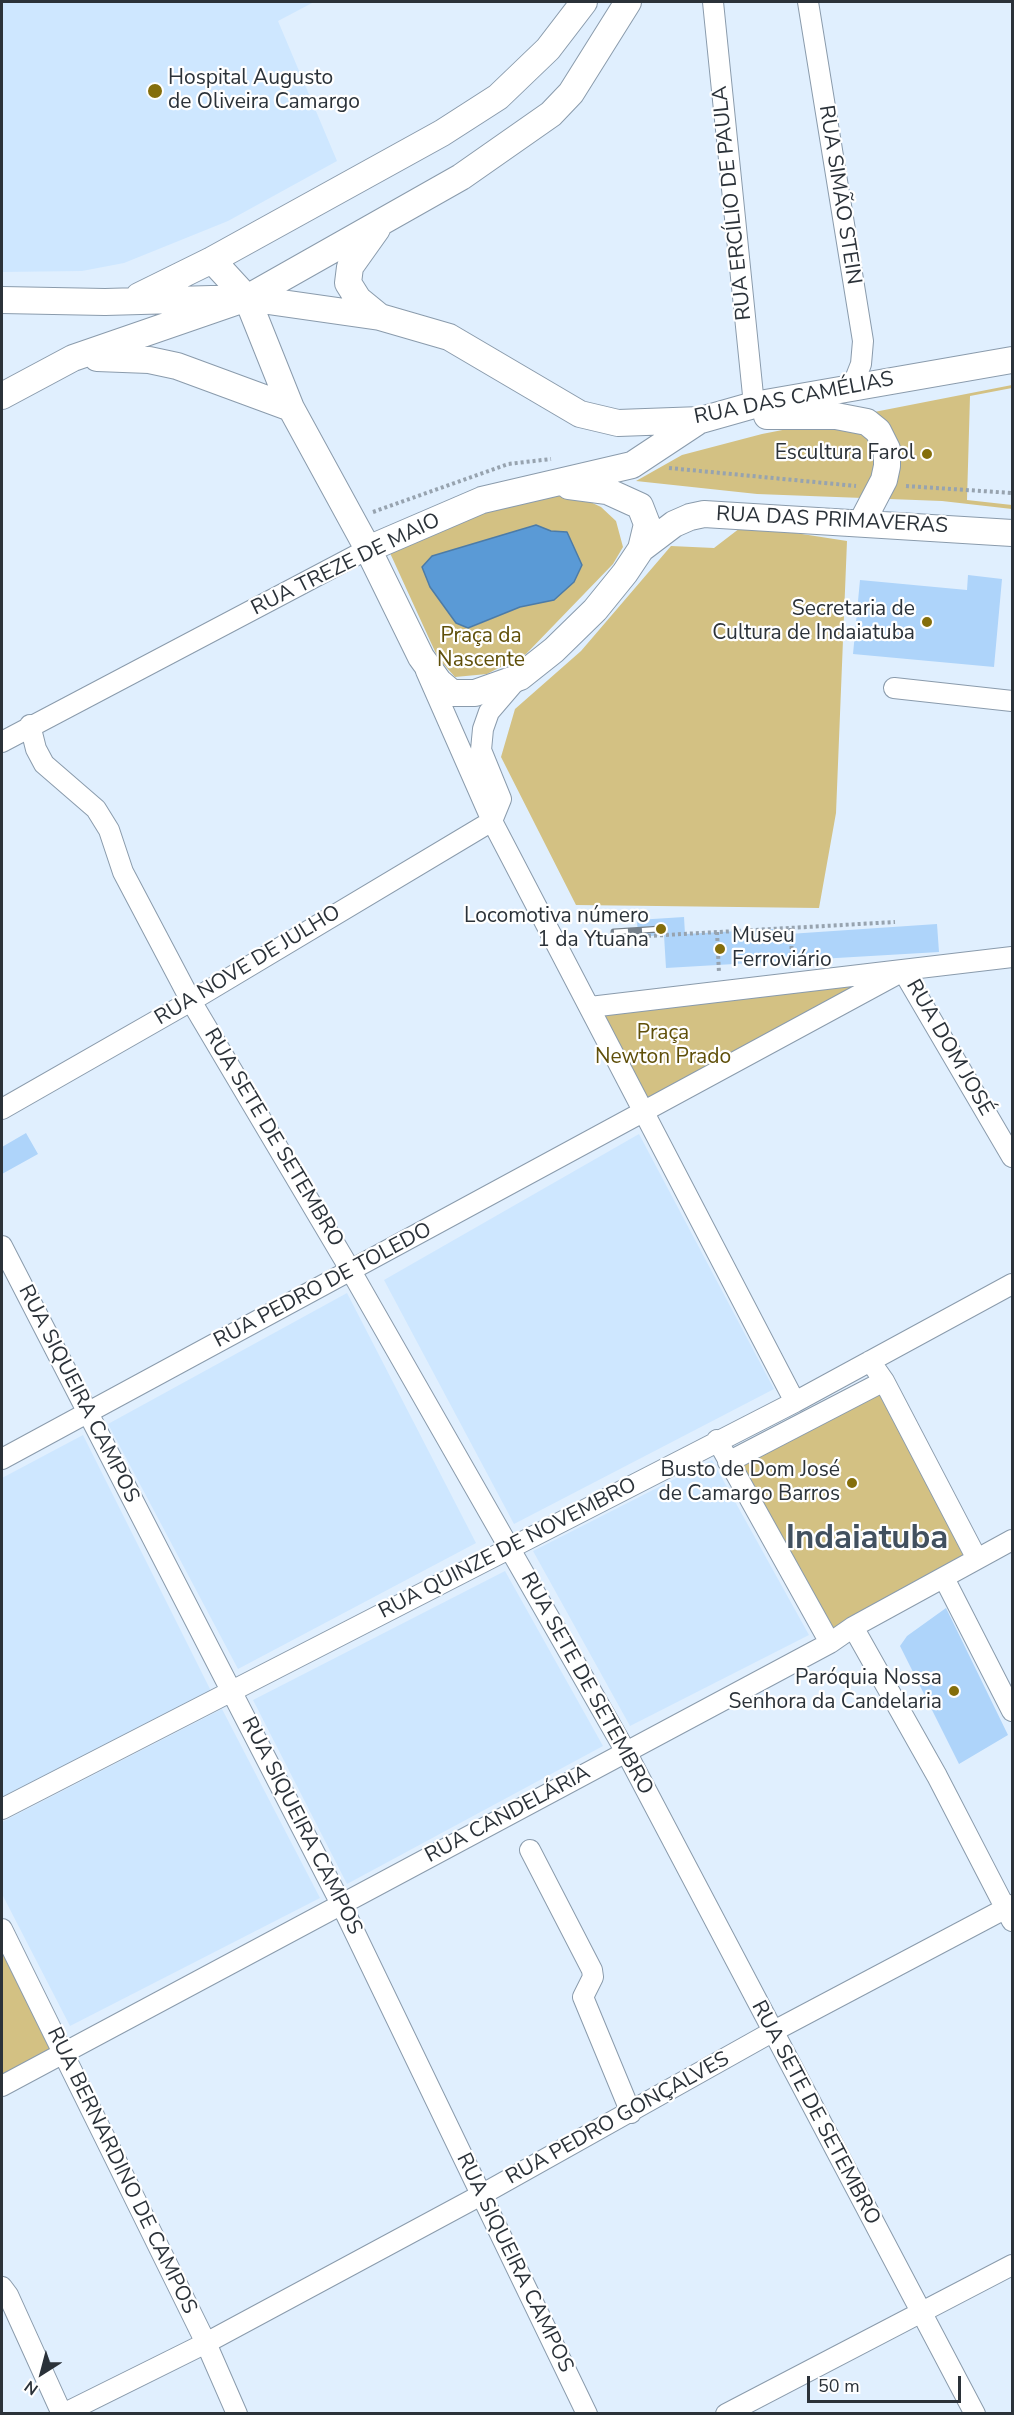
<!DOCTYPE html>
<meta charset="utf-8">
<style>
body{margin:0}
#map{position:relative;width:1014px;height:2415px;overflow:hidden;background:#e0effe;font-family:"Nunito Sans",sans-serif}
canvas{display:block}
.frame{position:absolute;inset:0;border:3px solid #2b3239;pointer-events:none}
.north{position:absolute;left:12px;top:2343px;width:60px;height:60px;-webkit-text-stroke:4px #fff;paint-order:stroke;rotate:216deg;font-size:16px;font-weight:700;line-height:24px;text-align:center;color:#2b3239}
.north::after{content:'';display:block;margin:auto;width:21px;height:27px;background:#2b3239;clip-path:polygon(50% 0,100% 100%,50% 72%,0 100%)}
.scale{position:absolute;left:807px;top:2376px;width:154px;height:27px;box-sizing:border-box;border:3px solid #2b3239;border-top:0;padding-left:8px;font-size:18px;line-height:21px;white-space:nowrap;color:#2b3239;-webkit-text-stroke:4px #fff;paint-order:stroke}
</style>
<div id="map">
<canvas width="1014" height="2415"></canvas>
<div class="frame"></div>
<div class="north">N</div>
<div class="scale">50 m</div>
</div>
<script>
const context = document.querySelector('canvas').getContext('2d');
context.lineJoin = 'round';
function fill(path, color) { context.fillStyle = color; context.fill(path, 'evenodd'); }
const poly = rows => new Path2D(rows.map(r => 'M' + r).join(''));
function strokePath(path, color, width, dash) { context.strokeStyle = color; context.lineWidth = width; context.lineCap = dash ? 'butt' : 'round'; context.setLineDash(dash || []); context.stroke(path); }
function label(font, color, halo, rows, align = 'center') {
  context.font = font + ' "Nunito Sans",sans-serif'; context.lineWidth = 4.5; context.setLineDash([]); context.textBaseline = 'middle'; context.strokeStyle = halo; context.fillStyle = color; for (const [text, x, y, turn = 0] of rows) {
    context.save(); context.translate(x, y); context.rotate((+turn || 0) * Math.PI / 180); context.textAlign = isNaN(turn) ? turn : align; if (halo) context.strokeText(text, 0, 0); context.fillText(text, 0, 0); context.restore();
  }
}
const built = poly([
 [2,2,314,2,278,21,337,161,228,221,124,263,82,271,2,272],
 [639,1134,774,1389,514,1524,384,1280],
 [347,1293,476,1543,238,1669,108,1424],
 [83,1435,211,1691,2,1798,2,1478],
 [712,1460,809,1635,630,1726,533,1551],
 [505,1571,603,1746,347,1884,253,1700],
 [222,1709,320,1898,70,2026,2,1894,2,1822]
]);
const green = poly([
 [1012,385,1012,388,970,396,967,500,1012,505,1012,509,942,501,757,494,636,481,682,455,762,434],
 [552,484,601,507,616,521,623,547,613,564,526,654,487,674,455,677,438,658,390,553],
 [536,525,551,531,567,532,554,600,520,607,469,628],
 [744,525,847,541,836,813,819,908,576,905,501,757,515,709,581,651,671,546,714,548],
 [903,971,644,1111,590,1007],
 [884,1381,977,1559,830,1643,728,1462],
 [2,1929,63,2053,2,2086]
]);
const water = poly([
 [536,525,551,531,567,532,582,565,574,582,554,600,520,607,468,628,456,623,430,587,422,567,432,556,536,525]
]);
const building = poly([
 [968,575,1002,579,994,667,853,654,860,580,967,590],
 [684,917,685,934,773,929,774,935,937,924,939,952,666,968,664,935,638,937,637,920],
 [26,1133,38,1154,2,1174,2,1147],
 [946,1608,1008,1735,959,1764,900,1646,907,1636]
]);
const path = poly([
 [669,468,856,486],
 [906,486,1012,493],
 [373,512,508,464,551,459],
 [791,928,792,965],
 [717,932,719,973],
 [630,937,895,922]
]);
const minor = poly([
 [713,2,754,405],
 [808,2,863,341,861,364,852,387],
 [426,671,492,821,795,1402],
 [894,688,1012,701],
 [30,725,36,749,44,764,96,809,109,830,123,872,191,1001,351,1271,626,1752,975,2414],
 [2,742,368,549],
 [492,821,501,799,481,750,483,729,489,712,519,677],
 [903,971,1012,1157],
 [590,1007,1012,957],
 [2,1109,191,1001,492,821],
 [2,1246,341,1904,587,2414],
 [870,1361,884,1381,977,1559],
 [717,1440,830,1643],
 [2,1459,903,971],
 [728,1462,884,1381],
 [944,1578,1012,1711],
 [853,1627,937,1776,1012,1921],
 [2,1809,795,1402,1012,1284],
 [530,1850,592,1970,593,1977,583,1997,631,2113],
 [2,1929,206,2343,237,2414],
 [2,2086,830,1643,853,1627,1012,1540],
 [2,2287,8,2295,62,2414],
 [63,2414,206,2343,481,2195,772,2032,1012,1905],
 [726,2414,1012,2265]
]);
const major = poly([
 [377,229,350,267,348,283,358,299,380,317],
 [212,260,247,298,291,408,368,549,421,657,439,682,452,693,475,693,520,677,554,650,595,610,625,573,641,549,674,524,690,517,704,514,1012,533],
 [139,296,212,260,442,133,498,97,548,49,584,2],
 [2,300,105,302,247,298,380,317,449,337,580,414,618,423,701,420,754,405,1012,360],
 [97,358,149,360,177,366,291,408],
 [2,396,73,358,247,298,461,177,551,114,571,93,628,2],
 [767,416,836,416,867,422,878,431,887,449,887,466,884,480,862,522],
 [569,486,607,491,640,506,647,524,641,549],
 [368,549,482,500,632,465,700,420]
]);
const rail = poly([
 [614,932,661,929]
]);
const markers = [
 [155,91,8,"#846e0c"],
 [927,454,6,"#846e0c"],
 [927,622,6,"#846e0c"],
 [661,929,6,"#846e0c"],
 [720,949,6,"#846e0c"],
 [852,1483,6,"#846e0c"],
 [954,1691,6,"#846e0c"]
];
const poiNames = [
 ["Hospital Augusto",168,79,"left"],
 ["de Oliveira Camargo",168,103,"left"],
 ["Escultura Farol",915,454],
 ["Secretaria de",915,610],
 ["Cultura de Indaiatuba",915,634],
 ["Locomotiva número",649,917],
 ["1 da Ytuana",649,941],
 ["Museu",732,937,"left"],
 ["Ferroviário",732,961,"left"],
 ["Busto de Dom José",840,1471],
 ["de Camargo Barros",840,1495],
 ["Paróquia Nossa",942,1679],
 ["Senhora da Candelaria",942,1703]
];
const streetNames = [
 ["RUA SIMÃO STEIN",839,195,81],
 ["RUA ERCÍLIO DE PAULA",733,203,-96],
 ["RUA DAS CAMÉLIAS",794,399,-11],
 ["RUA DAS PRIMAVERAS",832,521,3],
 ["RUA TREZE DE MAIO",346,565,-26],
 ["RUA NOVE DE JULHO",248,966,-31],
 ["RUA DOM JOSÉ",949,1048,60],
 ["RUA SETE DE SETEMBRO",273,1138,59],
 ["RUA PEDRO DE TOLEDO",323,1286,-28],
 ["RUA SIQUEIRA CAMPOS",78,1394,63],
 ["RUA QUINZE DE NOVEMBRO",508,1549,-27],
 ["RUA SETE DE SETEMBRO",586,1684,61],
 ["RUA CANDELÁRIA",508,1815,-28],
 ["RUA SIQUEIRA CAMPOS",301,1826,63],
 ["RUA SETE DE SETEMBRO",815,2113,62],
 ["RUA PEDRO GONÇALVES",618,2119,-29],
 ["RUA BERNARDINO DE CAMPOS",121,2171,64],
 ["RUA SIQUEIRA CAMPOS",514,2263,64]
];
const parkNames = [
 ["Praça da",481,637],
 ["Nascente",481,661],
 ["Praça",663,1034],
 ["Newton Prado",663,1058]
];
const townNames = [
 ["Indaiatuba",867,1540]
];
fill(built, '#cee7ff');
fill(green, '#d3c183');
fill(water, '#5a9ad6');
strokePath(water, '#4c7ba7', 1.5);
fill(building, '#aed4fa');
strokePath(minor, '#8a9bac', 22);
strokePath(major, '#8a9bac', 28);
strokePath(path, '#97a3af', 4, [3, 3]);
strokePath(minor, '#fff', 20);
strokePath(major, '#fff', 26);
strokePath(rail, '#76808a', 7);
strokePath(rail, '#fff', 4.5, [14]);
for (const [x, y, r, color] of markers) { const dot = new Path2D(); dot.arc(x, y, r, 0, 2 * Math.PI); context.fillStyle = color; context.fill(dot); strokePath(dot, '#fff', 2); }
label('21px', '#2b3239', '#fff', poiNames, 'right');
label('21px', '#2b3239', '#fff', streetNames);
label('21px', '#5f4f09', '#fff', parkNames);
label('bold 33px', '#41505f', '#fff', townNames);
</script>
